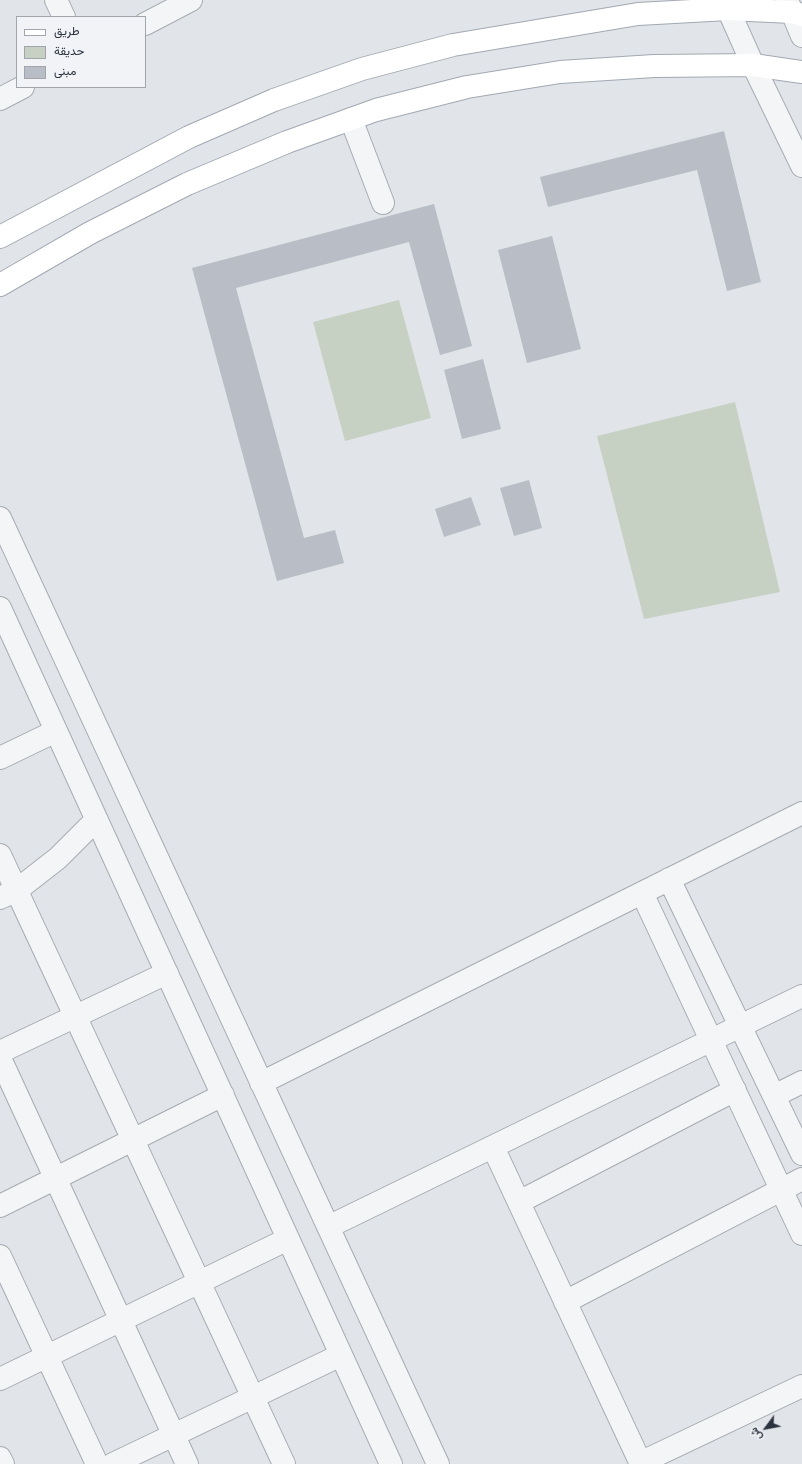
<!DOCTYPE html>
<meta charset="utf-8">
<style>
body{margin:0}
#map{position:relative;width:802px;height:1464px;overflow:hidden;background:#e1e4e8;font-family:"Exo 2",Vazirmatn,sans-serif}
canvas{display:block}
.legend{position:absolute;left:16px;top:16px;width:130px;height:72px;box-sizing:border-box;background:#f1f3f6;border:1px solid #a2a6ac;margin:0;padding:5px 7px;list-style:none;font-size:12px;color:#2b323e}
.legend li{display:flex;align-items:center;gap:8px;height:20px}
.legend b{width:20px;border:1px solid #a2a6ac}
.north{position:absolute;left:746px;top:1408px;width:40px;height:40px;-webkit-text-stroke:3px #f1f3f6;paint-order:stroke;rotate:238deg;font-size:11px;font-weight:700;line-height:16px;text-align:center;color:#2b323e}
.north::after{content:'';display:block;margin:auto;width:14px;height:18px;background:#2b323e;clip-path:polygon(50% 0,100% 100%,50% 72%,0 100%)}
</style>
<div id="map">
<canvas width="802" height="1464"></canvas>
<ul class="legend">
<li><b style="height:5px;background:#fff"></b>طريق</li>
<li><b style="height:11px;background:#c7d1c3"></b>حديقة</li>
<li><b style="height:11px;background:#b9bdc5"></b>مبنى</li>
</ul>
<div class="north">ش</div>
</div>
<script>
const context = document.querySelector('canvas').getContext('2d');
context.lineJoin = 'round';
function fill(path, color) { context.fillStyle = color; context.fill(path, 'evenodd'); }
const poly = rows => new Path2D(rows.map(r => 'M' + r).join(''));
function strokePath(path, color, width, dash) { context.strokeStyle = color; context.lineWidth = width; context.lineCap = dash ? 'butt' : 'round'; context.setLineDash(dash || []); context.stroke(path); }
const green = poly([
 [399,300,431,418,345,441,313,322],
 [735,402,780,592,644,619,597,436]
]);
const building = poly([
 [724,131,761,282,727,291,697,170,548,207,540,177],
 [434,204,472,346,440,355,409,242,236,288,304,538,335,530,344,563,277,581,192,268],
 [552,236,581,349,527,363,498,250],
 [483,359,501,429,462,439,444,370],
 [529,480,542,528,514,536,500,488],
 [471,497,481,525,444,537,435,509]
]);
const minor = poly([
 [56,0,64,17],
 [724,0,753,65,802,166],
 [787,0,802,36],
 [145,24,191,0],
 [0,99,23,87],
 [351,119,383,203],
 [0,518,438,1464],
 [0,608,391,1464],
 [0,758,56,731],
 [0,855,284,1464],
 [669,879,802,1154],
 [642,893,802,1234],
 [0,898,17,890,58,858,96,820],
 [0,1052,167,973],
 [0,1058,187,1464],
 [261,1083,802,813],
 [774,1096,802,1082],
 [493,1147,641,1464],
 [519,1202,735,1090],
 [0,1206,223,1095],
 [328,1227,802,996],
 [0,1256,97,1464],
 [565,1302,802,1179],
 [0,1379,288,1239],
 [0,1458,3,1464],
 [640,1463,802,1386],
 [113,1464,341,1355]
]);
const major = poly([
 [0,237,189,137,274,100,362,69,453,45,638,14,728,9,792,12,802,15],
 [0,285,90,233,187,184,287,142,376,110,467,87,560,72,654,66,753,65,802,72]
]);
fill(green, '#c7d1c3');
fill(building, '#b9bdc5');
strokePath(minor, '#a7abb2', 24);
strokePath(major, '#a2a9b3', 24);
strokePath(minor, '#f4f5f7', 22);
strokePath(major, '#fff', 22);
</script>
